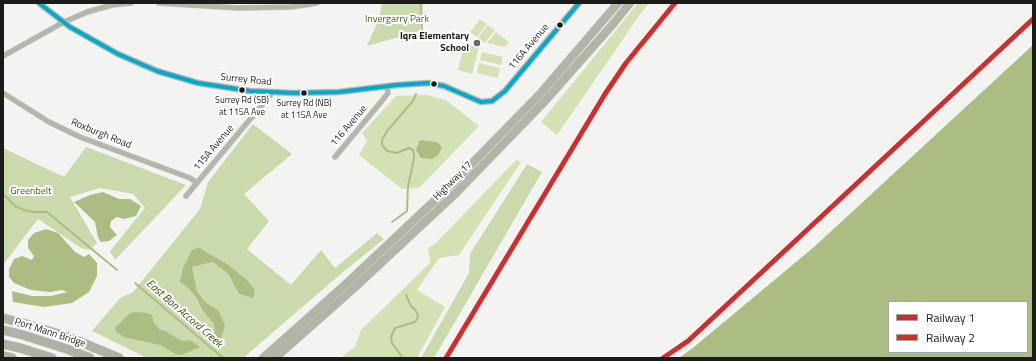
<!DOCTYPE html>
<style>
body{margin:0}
#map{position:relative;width:1036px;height:361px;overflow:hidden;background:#f3f4f1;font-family:"Titillium Web",sans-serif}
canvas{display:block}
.frame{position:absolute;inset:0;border:4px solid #1b1c1a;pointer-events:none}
.legend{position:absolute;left:888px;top:301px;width:140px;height:52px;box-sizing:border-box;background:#fff;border:1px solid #a4a4a3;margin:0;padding:5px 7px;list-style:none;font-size:12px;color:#1b1c1a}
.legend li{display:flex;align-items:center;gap:8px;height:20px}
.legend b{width:20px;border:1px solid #a4a4a3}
</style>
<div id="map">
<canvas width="1036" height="361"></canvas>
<div class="frame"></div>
<ul class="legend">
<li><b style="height:5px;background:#cf2e2f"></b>Railway 1</li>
<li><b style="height:5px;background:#cf2e2f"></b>Railway 2</li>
</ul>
</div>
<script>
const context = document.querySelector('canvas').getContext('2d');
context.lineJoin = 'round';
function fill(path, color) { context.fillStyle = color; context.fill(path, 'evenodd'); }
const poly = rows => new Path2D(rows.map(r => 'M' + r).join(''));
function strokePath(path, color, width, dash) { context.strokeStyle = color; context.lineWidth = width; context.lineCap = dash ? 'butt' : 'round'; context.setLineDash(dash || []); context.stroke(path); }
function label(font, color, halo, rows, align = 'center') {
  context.font = font + ' "Titillium Web",sans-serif'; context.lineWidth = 4; context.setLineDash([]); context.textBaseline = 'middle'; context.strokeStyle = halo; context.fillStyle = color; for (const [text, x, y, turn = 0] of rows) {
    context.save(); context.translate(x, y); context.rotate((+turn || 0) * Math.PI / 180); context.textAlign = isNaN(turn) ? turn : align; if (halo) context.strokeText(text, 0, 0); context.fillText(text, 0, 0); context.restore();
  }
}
const green = poly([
 [638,3,649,3,641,13,557,135,541,122],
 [480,19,487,24,477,37,470,32],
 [488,25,495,30,485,43,478,38],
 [496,32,509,42,505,47,487,43],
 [464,44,479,47,472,74,458,70],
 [482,52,503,57,501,65,480,60],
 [479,63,500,68,498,78,477,73],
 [427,95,446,100,479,126,419,188,402,189,359,155,367,141,362,133,396,96],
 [516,160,521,162,459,255,439,258,417,290,445,307,417,358,343,358,344,355,355,347,361,330,430,263,428,248,435,244]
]);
const forest = poly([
 [382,3,423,3,420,31,367,46,379,19],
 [253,124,292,154,244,194,269,221,247,249,291,285,321,250,335,268,377,233,384,239,342,273,243,358,147,358,92,331,120,298,133,292,200,209,208,182],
 [199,247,206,252,226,263,237,272,239,294,228,274,213,262,192,267,197,291,205,302,218,310,216,349,214,324,202,310,196,297,187,287,180,282],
 [86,147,186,185,115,260,110,251,145,208,133,194,100,188,70,197,97,243,89,250,81,248,38,219,3,265,3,148,64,177],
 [527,164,542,172,434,358,421,358,469,273,470,254]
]);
const water = poly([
 [1033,45,1033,358,679,358,694,347,814,247],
 [889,302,1027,302,1027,352,889,352],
 [420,140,437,142,442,147,438,155,432,159,421,158,416,150],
 [103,192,119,199,130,199,141,206,136,216,124,219,117,217,111,221,110,227,117,235,109,241,101,242,98,238,95,222,74,202,90,195],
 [46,229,58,233,75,252,84,257,89,254,97,263,97,276,89,292,72,303,44,307,13,302,12,291,32,296,51,296,67,292,62,290,50,292,31,290,14,283,9,277,9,269,14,259,22,256,32,260,34,256,28,248,28,240,34,233],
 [199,247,206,252,226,263,247,280,255,290,253,298,239,294,228,274,213,262,192,267,197,291,205,302,218,310,225,325,223,333,216,350,215,345,214,324,202,310,196,297,187,287,180,282,183,268,192,250],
 [135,312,147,313,152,315,154,323,160,330,165,331,182,341,190,340,200,347,181,355,177,355,160,345,124,337,116,332,115,328,130,313]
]);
const stream = poly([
 [421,3,422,32],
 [3,194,15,206,24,210,33,212,47,212,117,270],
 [392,222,407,211,408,186,414,159,414,155,413,150,409,148,397,153,387,151,382,145,382,140,387,131,413,101,416,94],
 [135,283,223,358],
 [403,358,392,343,391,337,395,328,415,322,417,319,418,316,416,311,411,306,406,295]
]);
const minor = poly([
 [159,3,238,8,291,7,317,3],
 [3,56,64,22,87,12,112,5,131,3],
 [3,93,49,122,80,137,190,178,197,183],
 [335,157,381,102,388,93,387,87],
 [186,196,272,93]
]);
const tertiary = poly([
 [39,3,70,27,118,54,157,71,198,83,250,91,294,93,339,92,397,85,428,83,444,86,481,102,492,101,505,91,579,3]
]);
const trunk = poly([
 [263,358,347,283,447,189,539,95,618,3],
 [275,358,352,290,454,195,545,101,613,24,630,3]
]);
const motorway = poly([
 [3,318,26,324,71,338,119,358],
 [3,330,23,335,67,349,90,358],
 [3,344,20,348,52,358],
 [3,356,12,358]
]);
const bus1 = poly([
 [39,3,70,27,118,54,157,71,198,83,250,91,294,93,339,92,397,85,428,83,444,86,481,102,492,101,505,91,579,3]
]);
const rail1 = poly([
 [663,358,688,341,1033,19]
]);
const rail2 = poly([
 [446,358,605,94,626,63,675,3]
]);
const markers = [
 [560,25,3.5,"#1b1c1a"],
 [477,43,4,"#676865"],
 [434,84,3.5,"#1b1c1a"],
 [242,90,3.5,"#1b1c1a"],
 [304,93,3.5,"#1b1c1a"]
];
const busNames = [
 ["Surrey Rd (SB)",242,101],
 ["at 115A Ave",242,113],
 ["Surrey Rd (NB)",304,104],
 ["at 115A Ave",304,116]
];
const parkNames = [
 ["Invergarry Park",397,20],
 ["Greenbelt",31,192]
];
const poiNames = [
 ["Iqra Elementary",469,37],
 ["School",469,49]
];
const streetNames = [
 ["116A Avenue",529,47,-50],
 ["Surrey Road",246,80,6],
 ["116 Avenue",349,126,-50],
 ["Roxburgh Road",101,134,22],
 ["115A Avenue",214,148,-50],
 ["Highway 17",453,181,-45],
 ["Port Mann Bridge",50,333,18]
];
const waterNames = [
 ["East Bon Accord Creek",184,314,41]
];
fill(green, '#d3e1b4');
fill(forest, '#cbdaac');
fill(water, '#acbd84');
strokePath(stream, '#acbd84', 2);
strokePath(minor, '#d0d1cf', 6);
strokePath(tertiary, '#d0d1cf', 7);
strokePath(trunk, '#d0d1cf', 9);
strokePath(motorway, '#d0d1cf', 10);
strokePath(minor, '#b2b6ab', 5);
strokePath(tertiary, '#b2b6ab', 6);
strokePath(trunk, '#b0b5a8', 8);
strokePath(motorway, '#adb2a5', 9);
strokePath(bus1, '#00a9ce', 4);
strokePath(rail1, '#cf2e2f', 5);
strokePath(rail2, '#cf2e2f', 5);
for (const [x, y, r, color] of markers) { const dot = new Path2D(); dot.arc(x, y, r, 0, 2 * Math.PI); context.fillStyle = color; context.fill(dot); strokePath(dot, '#fff', 1.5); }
label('9px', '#1b1c1a', '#fff', busNames);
label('10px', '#4b5c23', '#fff', parkNames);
label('bold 10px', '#1b1c1a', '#fff', poiNames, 'right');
label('10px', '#1b1c1a', '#fff', streetNames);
label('italic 11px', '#37470a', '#fff', waterNames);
</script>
